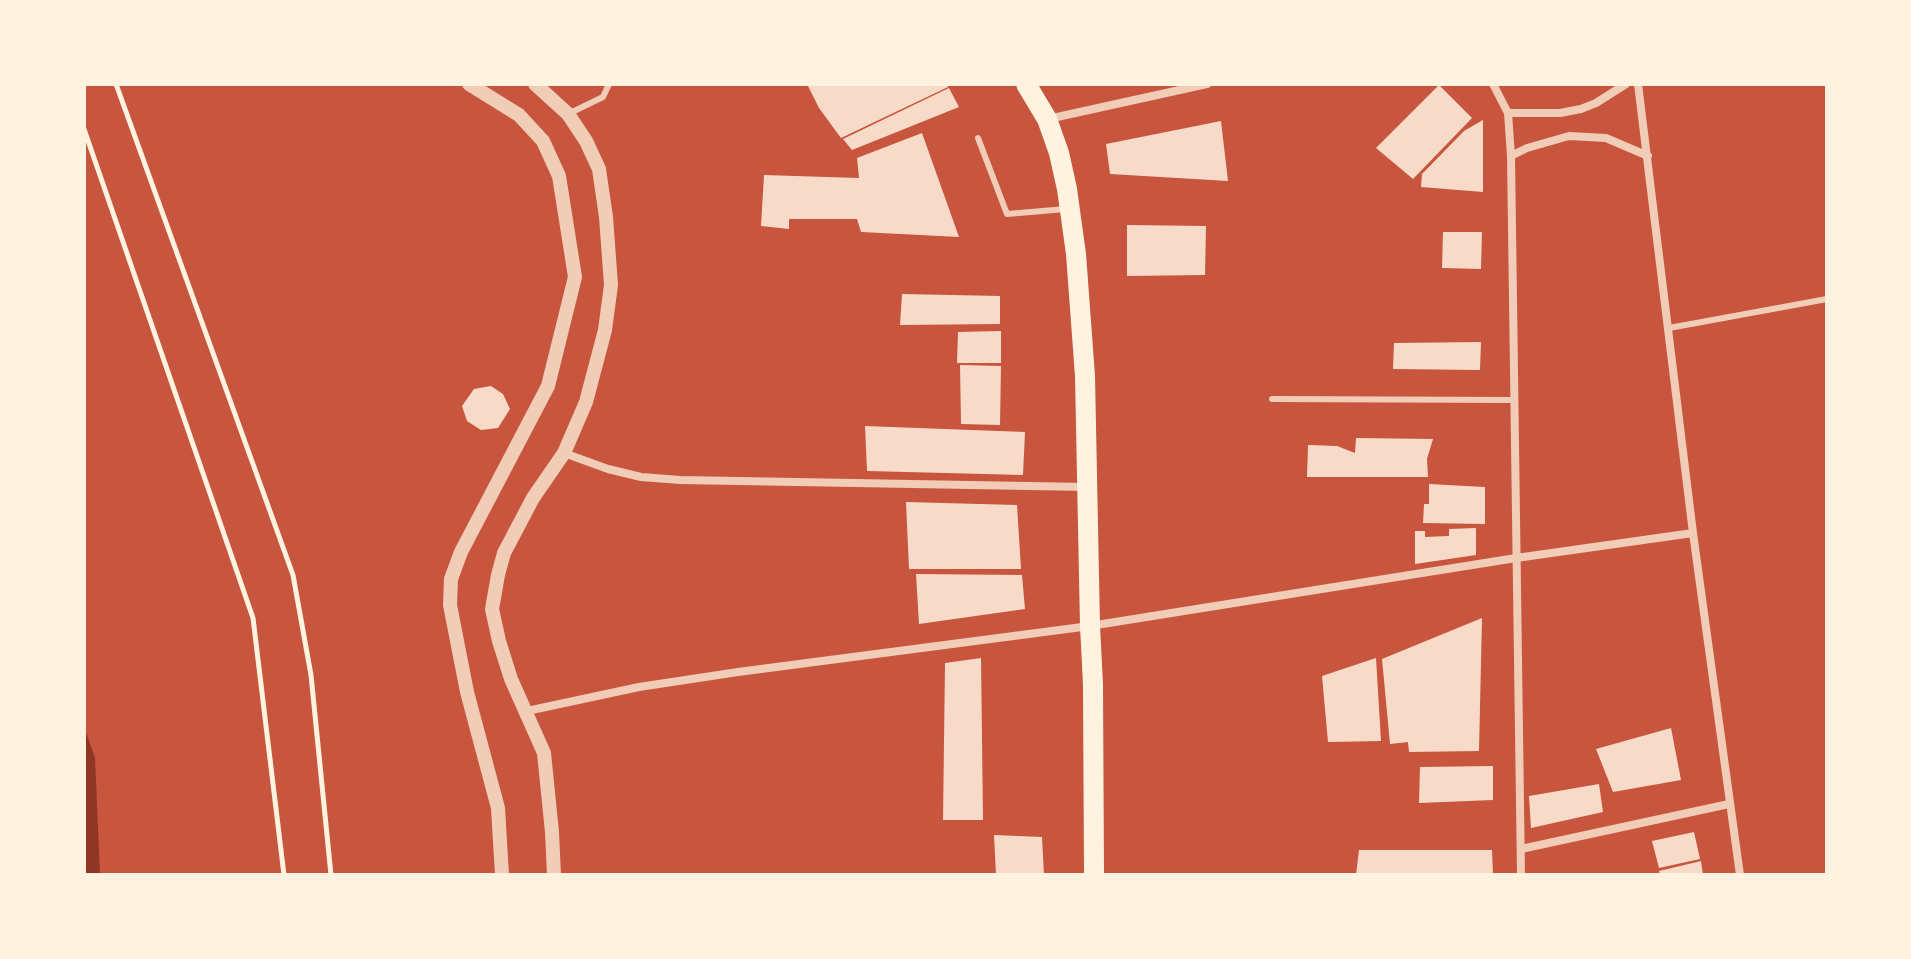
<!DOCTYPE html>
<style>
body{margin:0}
#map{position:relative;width:1911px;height:959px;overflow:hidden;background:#c8553d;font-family:Rubik,sans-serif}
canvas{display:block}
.frame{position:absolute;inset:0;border:86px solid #fff3e0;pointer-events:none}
</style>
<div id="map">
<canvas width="1911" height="959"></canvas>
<div class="frame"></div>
</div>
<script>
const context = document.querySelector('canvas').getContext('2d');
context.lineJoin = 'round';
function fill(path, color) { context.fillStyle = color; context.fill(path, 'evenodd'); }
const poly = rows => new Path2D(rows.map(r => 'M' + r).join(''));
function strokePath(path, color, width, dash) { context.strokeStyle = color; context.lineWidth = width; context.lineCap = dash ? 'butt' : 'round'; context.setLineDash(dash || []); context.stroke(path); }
const water = poly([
 [84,727,95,758,100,875,84,875]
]);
const building = poly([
 [807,84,947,84,948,87,841,138,819,108],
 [1439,85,1472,118,1413,179,1376,148],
 [949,88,959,107,852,150,843,139],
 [1483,120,1483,192,1421,187,1422,174,1464,131],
 [1221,121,1228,181,1110,174,1106,144],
 [922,133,959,237,861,232,857,219,789,219,789,229,761,226,764,175,859,178,857,158],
 [1127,225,1206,226,1205,275,1127,276],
 [1443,232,1482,232,1481,269,1442,268],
 [902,294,1000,296,1000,324,900,325],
 [1001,331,1001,363,957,363,958,332],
 [1481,342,1480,370,1393,369,1394,343],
 [960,365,1001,366,1000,425,961,424],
 [491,386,503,394,510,409,498,428,481,430,467,421,462,406,474,389],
 [865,426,1025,432,1023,475,867,471],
 [1356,438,1433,439,1427,459,1428,477,1307,477,1308,445,1337,446,1355,453],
 [1429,484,1485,487,1485,524,1423,523,1424,504,1429,504],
 [906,502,1017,505,1021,569,909,569],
 [1476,528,1476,555,1415,564,1415,531,1425,531,1425,537,1449,536,1449,529],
 [916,574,1022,575,1025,609,919,624],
 [1482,618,1479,751,1409,752,1408,742,1390,744,1382,659],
 [981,658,983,820,943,820,945,663],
 [1376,658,1381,741,1328,742,1322,676],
 [1671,728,1681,780,1613,792,1596,749],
 [1493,766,1493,800,1419,803,1420,767],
 [1599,784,1603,812,1531,828,1529,796],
 [1694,832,1700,859,1659,868,1652,841],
 [994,835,1042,837,1044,875,996,875],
 [1359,850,1492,850,1493,875,1356,875],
 [1701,861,1703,875,1660,875,1659,871]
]);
const path = poly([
 [116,84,293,575,311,675,331,875],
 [84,129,253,618,284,875]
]);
const service = poly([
 [568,114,603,97,609,84],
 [978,138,1007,214,1066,209],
 [1669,328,1827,299],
 [1272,399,1514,400]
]);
const minor = poly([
 [1493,84,1508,113,1511,156,1521,875],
 [1638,84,1693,533,1740,875],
 [1508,113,1560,113,1581,109,1596,103,1626,84],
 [1048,119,1207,84],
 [1511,156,1527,148,1569,136,1606,138,1648,156],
 [564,453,608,469,641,477,680,480,1087,487],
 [527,711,639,687,738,672,1090,626,1516,558,1693,533],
 [1521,849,1729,804]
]);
const tertiary = poly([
 [469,84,519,115,543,141,559,176,575,277,548,386,461,552,451,579,450,605,467,692,498,808,502,875],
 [535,84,568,114,586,141,599,169,606,217,611,285,605,330,586,402,564,453,533,498,504,553,498,575,492,609,499,641,511,679,544,753,552,832,554,875]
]);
const primary = poly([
 [1026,84,1047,119,1059,153,1067,189,1076,254,1085,376,1090,626,1093,684,1094,875]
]);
fill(water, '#8f3625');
fill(building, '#f7dbc8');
strokePath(path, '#fff3e0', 5);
strokePath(service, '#f1ccb7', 6);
strokePath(minor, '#f1ccb7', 8);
strokePath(tertiary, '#f1ccb7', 14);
strokePath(primary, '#fff3e0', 20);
</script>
